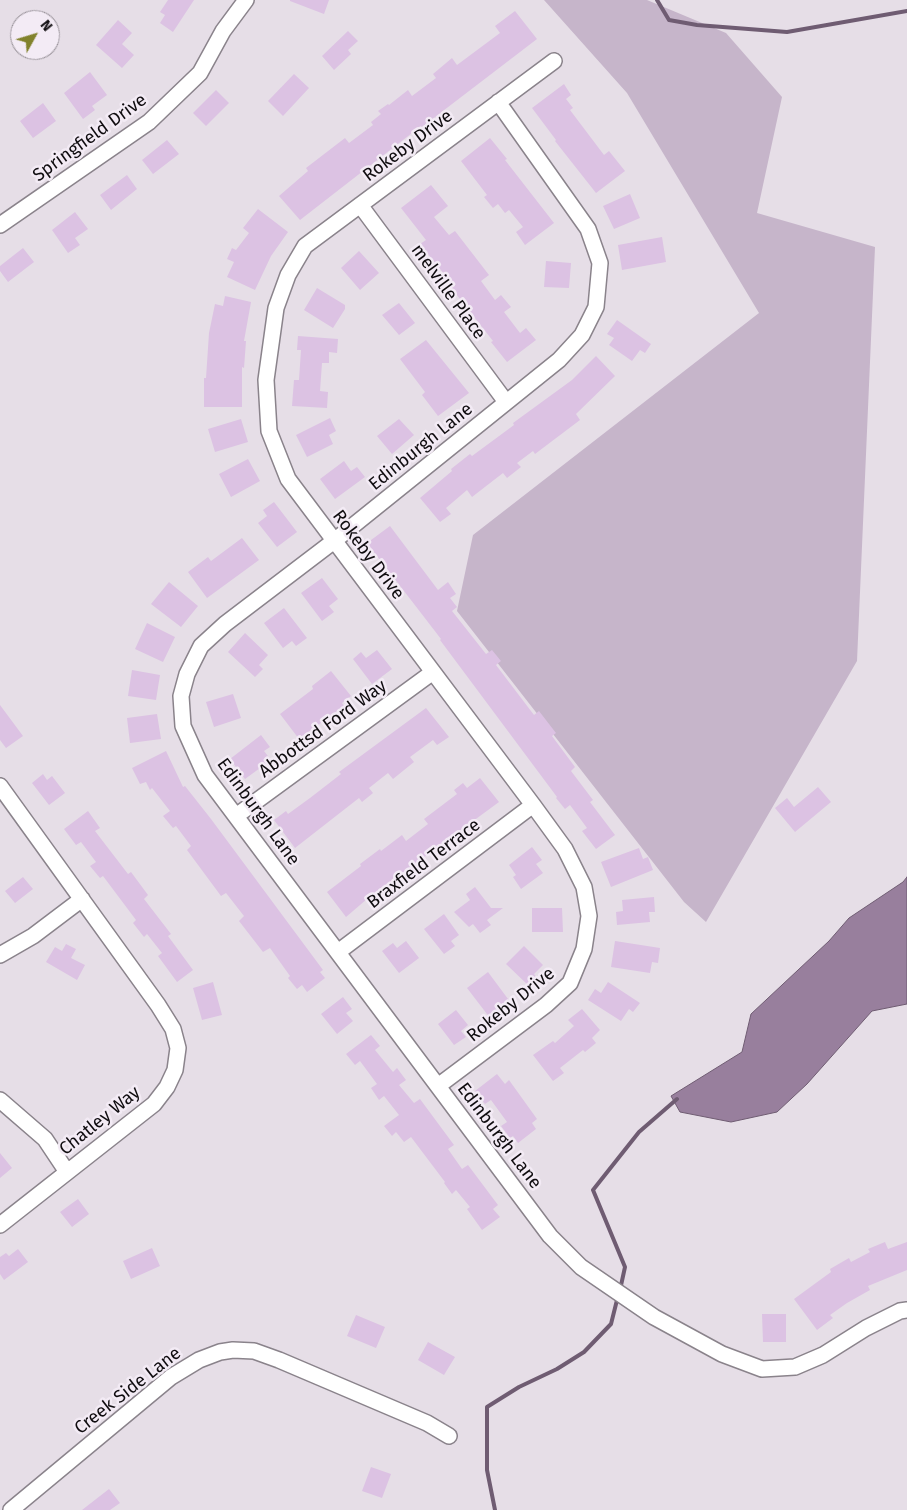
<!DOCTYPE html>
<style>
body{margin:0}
#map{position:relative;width:907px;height:1510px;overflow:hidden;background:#e6dee7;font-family:"Fira Sans",sans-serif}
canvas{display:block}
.north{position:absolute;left:10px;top:10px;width:50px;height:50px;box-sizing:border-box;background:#f3ebf5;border:1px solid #989299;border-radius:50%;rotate:51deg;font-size:14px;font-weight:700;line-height:20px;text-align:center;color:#0f0c0f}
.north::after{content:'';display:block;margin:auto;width:18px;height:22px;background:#81822c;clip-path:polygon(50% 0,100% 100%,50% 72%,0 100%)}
</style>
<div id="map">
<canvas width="907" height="1510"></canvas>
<div class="north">N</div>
</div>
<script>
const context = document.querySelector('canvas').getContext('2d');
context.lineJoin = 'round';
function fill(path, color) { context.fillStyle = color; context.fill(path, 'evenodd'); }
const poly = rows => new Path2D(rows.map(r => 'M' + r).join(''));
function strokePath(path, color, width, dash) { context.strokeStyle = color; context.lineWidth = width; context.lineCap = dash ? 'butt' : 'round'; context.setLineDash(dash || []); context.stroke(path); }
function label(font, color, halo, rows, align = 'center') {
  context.font = font + ' "Fira Sans",sans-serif'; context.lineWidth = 5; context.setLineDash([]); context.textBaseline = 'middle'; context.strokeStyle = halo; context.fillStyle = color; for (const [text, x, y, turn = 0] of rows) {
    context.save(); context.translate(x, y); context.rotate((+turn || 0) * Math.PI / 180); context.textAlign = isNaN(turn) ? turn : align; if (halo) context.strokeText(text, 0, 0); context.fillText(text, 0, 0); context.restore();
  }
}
const green = poly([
 [544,0,647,0,726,33,782,97,757,213,875,247,857,661,706,922,684,902,457,611,473,535,759,313,627,93]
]);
const water = poly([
 [907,877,907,1004,872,1011,807,1084,777,1112,731,1122,680,1112,671,1096,742,1052,751,1014,829,941,849,918,903,882,907,877]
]);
const stream = poly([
 [657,0,669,20,697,25,787,32,907,11],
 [620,1290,625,1267,593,1190,639,1132,677,1099],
 [495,1510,487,1470,487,1407,519,1387,557,1369,584,1352,611,1324,618,1296]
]);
const building = poly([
 [168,0,194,0,173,32,160,23,165,15,160,12],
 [290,0,329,0,324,14,290,1],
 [515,11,537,39,422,127,421,126,300,220,279,196,308,171,306,168,345,138,349,143,373,125,371,122,381,114,378,111,388,104,389,105,408,90,412,96,436,78,433,74,452,58,457,65,500,33,495,26],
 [118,20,132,33,122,44,134,55,122,68,96,45],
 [348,31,358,41,348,50,351,54,334,70,322,56],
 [90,72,107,95,92,106,95,110,83,119,64,93],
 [294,74,309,88,283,116,268,101],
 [564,84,571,95,566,99,573,108,570,110,604,155,609,151,625,171,596,193,555,141,556,140,532,108],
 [216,90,229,103,206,126,193,113],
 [43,103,56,121,33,138,20,121],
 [490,138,507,159,505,160,554,223,525,245,516,232,523,227,509,210,505,213,498,204,493,208,484,197,487,195,461,161],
 [167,140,179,154,153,174,142,160],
 [127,175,137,189,111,210,100,195],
 [431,185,448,206,434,217,449,235,455,231,489,275,481,281,495,300,501,295,511,307,504,312,520,333,526,328,536,340,507,362,491,342,493,341,442,276,444,274,420,244,426,240,401,208],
 [630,194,640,218,614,229,603,206],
 [258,209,288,232,271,256,255,290,227,277,234,262,227,259,232,248,236,250,249,233,243,228],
 [75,212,88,229,75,238,80,245,68,253,52,230],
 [662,237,666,262,622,270,618,245],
 [23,248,34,262,8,282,0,271,0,266],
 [359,251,379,273,360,290,341,268],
 [546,261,571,263,569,288,544,287],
 [317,288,345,305,345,309,333,328,304,310],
 [225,296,251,302,244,341,246,341,244,368,242,367,242,407,204,407,204,378,206,378,209,333,215,304,223,306],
 [399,303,415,323,399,335,382,315],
 [617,320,651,344,645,353,640,350,632,361,609,345,614,338,607,334],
 [298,336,338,339,337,353,329,352,329,363,322,363,320,391,328,392,327,408,292,406,294,380,299,380,301,350,297,350],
 [426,340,469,393,438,416,422,395,425,392,400,359],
 [596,356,615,376,576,414,580,420,535,454,533,451,517,463,521,467,507,478,503,473,472,497,467,490,446,508,451,514,440,522,420,498,452,471,451,469,470,454,472,456,514,425,513,423,572,380],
 [330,418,336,431,329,435,333,444,307,457,296,435],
 [241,419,248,442,215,452,208,429],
 [399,419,414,435,392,454,377,436],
 [248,459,260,481,231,497,219,474],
 [344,461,351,471,357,467,365,477,335,499,320,479],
 [274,502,297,532,277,547,258,523,267,516,263,510],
 [390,526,438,590,448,582,456,594,450,598,457,607,452,611,486,654,492,650,501,661,496,665,534,715,539,711,556,733,552,736,575,767,571,771,593,800,590,802,615,835,596,849,582,831,587,828,570,805,565,809,556,798,557,797,440,640,441,639,367,543],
 [242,538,259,560,207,598,188,572,208,557,211,561],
 [322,578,338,599,329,606,334,612,322,621,301,593],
 [169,582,198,606,181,627,151,604],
 [284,608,307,638,296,646,292,641,283,648,264,623],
 [147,623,175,637,163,662,135,649],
 [245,633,268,655,259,665,263,669,255,677,228,652],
 [377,650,392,669,372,684,353,659,361,652,366,658],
 [132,670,160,675,156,700,128,696],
 [331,671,351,696,342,703,344,706,299,739,280,714,313,689,312,686],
 [233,694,241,718,214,727,206,702],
 [0,705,23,736,6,748,0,740],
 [426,708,449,737,437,745,433,740,410,757,414,762,393,779,388,773,369,788,373,793,362,802,359,798,295,848,274,820,286,811,288,814,310,798,341,774,339,772],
 [157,714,161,739,130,743,127,718],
 [261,735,270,747,264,751,271,760,245,779,230,759],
 [166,751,183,787,185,786,211,819,323,970,320,972,325,978,307,992,302,985,297,989,288,978,290,976,270,948,263,952,239,921,244,916,226,893,221,896,187,850,191,846,176,826,173,828,163,816,170,811,152,788,150,790,146,782,140,784,132,768],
 [43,774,47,780,52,776,65,793,49,805,32,783],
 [480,778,499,802,367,899,346,917,327,892,361,866,360,864,380,849,381,851,402,835,406,841,428,824,424,819,457,794,454,790,463,783,467,788],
 [818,787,831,802,795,832,775,808,787,798,794,807],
 [88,811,100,828,95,831,128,874,131,872,148,895,144,899,171,934,168,936,193,970,177,982,158,956,162,953,147,934,144,937,133,923,136,920,103,876,100,878,90,866,96,862,81,842,76,845,64,829],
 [532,847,542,860,536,864,543,873,521,889,513,877,516,875,509,865],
 [639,848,643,859,648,857,653,870,611,887,601,862],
 [23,877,33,889,15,903,5,891],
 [475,887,491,908,503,908,487,920,491,925,480,933,473,924,469,927,454,912,470,900,466,894],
 [654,897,655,912,649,912,650,922,617,925,616,912,623,911,622,900],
 [532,908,562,908,563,932,532,932],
 [444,914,459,935,451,941,455,946,444,954,424,929],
 [406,941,419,958,399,973,382,951,393,943,397,948],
 [615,941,660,948,658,963,652,962,650,973,611,967],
 [66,944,76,949,71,958,85,965,77,980,46,962,55,947,62,951],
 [524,946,543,965,534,974,538,979,530,987,506,964],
 [488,972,511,1003,490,1018,467,988],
 [213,982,222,1015,202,1020,193,988],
 [608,982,640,1003,633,1012,629,1009,621,1021,588,1000,595,989,601,993],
 [343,997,352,1009,346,1013,353,1021,337,1034,321,1014],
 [582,1009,600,1030,592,1038,596,1043,585,1052,583,1050,560,1068,564,1073,553,1081,533,1055,553,1041,555,1043,574,1026,568,1020],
 [456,1010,468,1025,461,1031,466,1037,454,1045,438,1024],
 [371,1035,380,1046,375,1050,393,1072,397,1068,406,1080,399,1085,414,1103,420,1099,454,1145,448,1149,462,1169,468,1165,498,1205,493,1209,500,1217,482,1230,467,1209,470,1207,456,1190,452,1194,444,1183,445,1182,411,1137,404,1142,396,1132,392,1136,384,1126,399,1115,384,1096,379,1100,371,1088,377,1084,360,1061,355,1065,346,1054],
 [497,1074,505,1084,509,1080,537,1119,532,1123,536,1129,518,1143,513,1136,510,1138,501,1126,507,1122,491,1100,485,1104,475,1091],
 [0,1153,12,1168,0,1178],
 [78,1199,89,1214,72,1227,60,1212],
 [885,1242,888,1249,907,1242,907,1270,868,1286,870,1290,847,1303,830,1315,833,1318,817,1330,794,1299,831,1272,830,1269,849,1258,851,1262,870,1252,868,1249],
 [152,1248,160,1266,131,1279,123,1261],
 [18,1249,28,1262,4,1280,0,1274,0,1257,6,1253,9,1256],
 [762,1314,786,1314,786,1342,763,1342],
 [356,1315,385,1327,376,1348,347,1336],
 [428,1342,455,1357,444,1375,418,1360],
 [371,1467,391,1474,382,1498,362,1491],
 [109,1489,120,1503,110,1510,82,1510]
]);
const minor = poly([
 [498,102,588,229,600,263,596,307,582,335,559,360,334,541,225,624,201,646,187,674,181,696,183,726,205,775,550,1236,581,1267,654,1317,722,1354,762,1369,795,1367,823,1355,866,1328,900,1311,907,1310],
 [360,205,506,402],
 [0,225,149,122,200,73,223,31,246,0],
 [0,786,158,1005,173,1029,178,1048,175,1070,167,1087,154,1104,0,1225],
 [236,816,433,672],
 [338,952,533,805],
 [0,955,33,936,82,899],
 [438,1086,546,1005,570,983,584,949,589,916,584,887,565,849,533,805,288,479,269,431,266,380,276,308,288,275,305,246,554,61],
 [0,1100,45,1139,67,1172],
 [11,1510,171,1377,199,1360,220,1352,233,1350,254,1351,279,1360,427,1423,449,1436]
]);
const streetNames = [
 ["Springfield Drive",90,138,-36],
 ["Rokeby Drive",408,146,-37],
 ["melville Place",448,292,54],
 ["Edinburgh Lane",421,447,-39],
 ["Rokeby Drive",368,555,53],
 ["Abbottsd Ford Way",323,729,-36],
 ["Edinburgh Lane",258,812,54],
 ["Braxfield Terrace",424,864,-37],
 ["Rokeby Drive",511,1005,-39],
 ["Chatley Way",100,1121,-39],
 ["Edinburgh Lane",499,1136,53],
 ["Creek Side Lane",128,1391,-38]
];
fill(green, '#c6b5ca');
fill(water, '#987f9d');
strokePath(water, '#6f5c72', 1);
strokePath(stream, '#6f5c72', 4);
fill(building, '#dcc2e3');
strokePath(minor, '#8a838b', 18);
strokePath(minor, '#fff', 15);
label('18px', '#0f0c0f', '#f3ebf5', streetNames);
</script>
